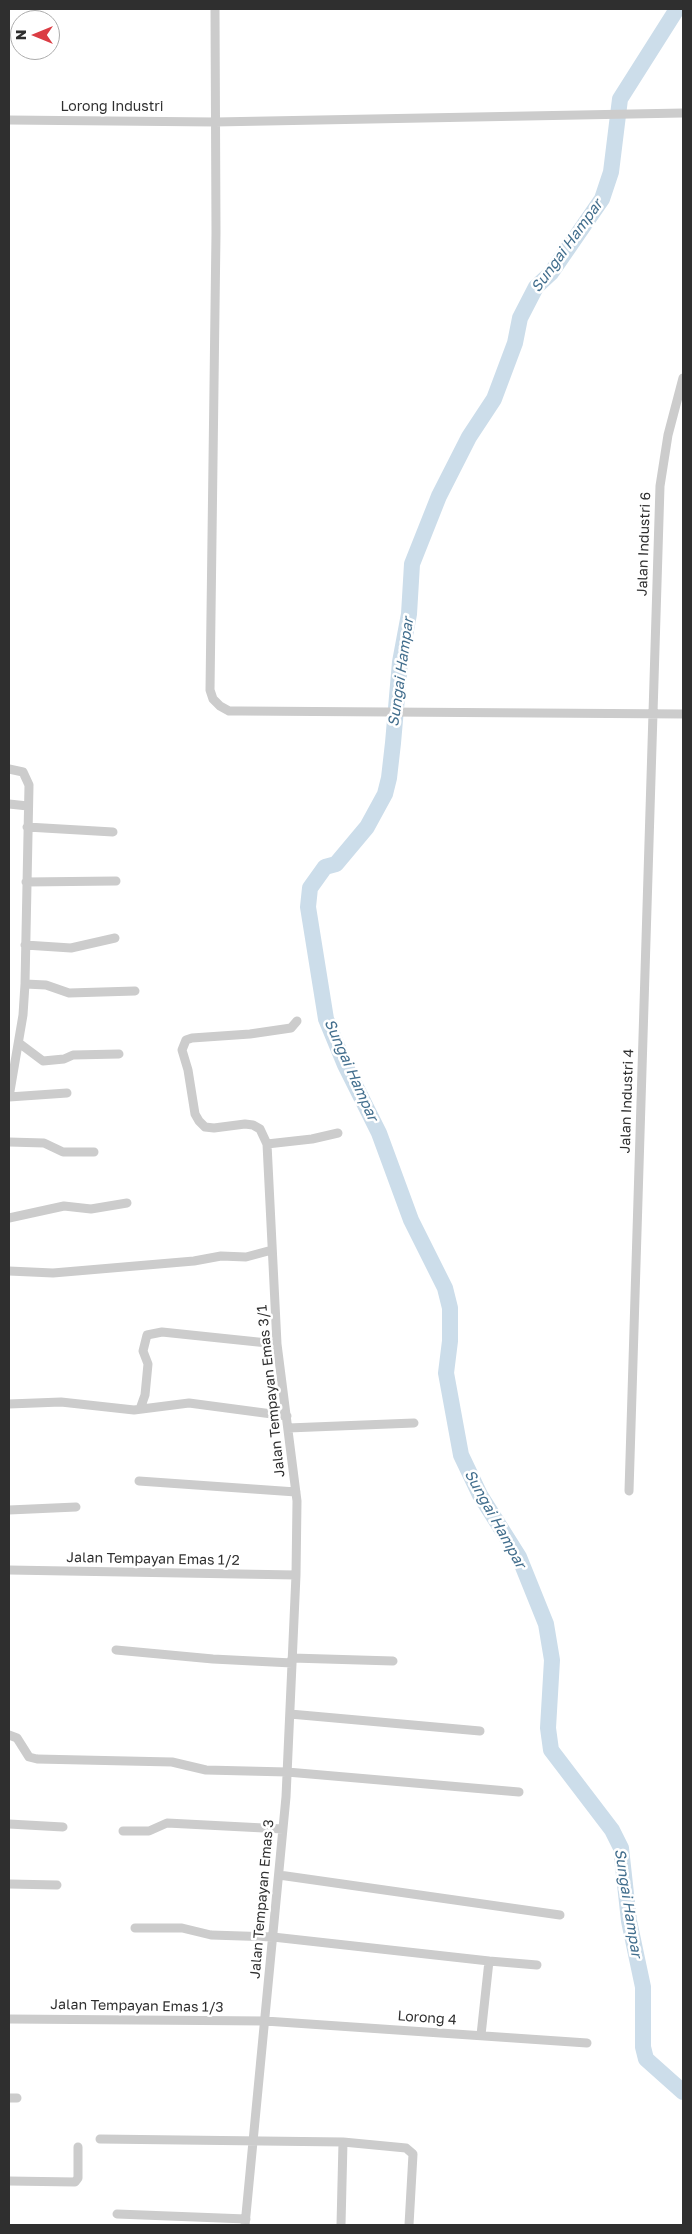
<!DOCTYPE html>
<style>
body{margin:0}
#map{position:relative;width:692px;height:2234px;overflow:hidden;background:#fff;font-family:"Golos Text",sans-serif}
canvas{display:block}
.frame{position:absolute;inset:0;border:10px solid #2f2f2f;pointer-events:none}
.north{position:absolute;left:10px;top:10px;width:50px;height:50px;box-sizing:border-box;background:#fff;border:1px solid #acacac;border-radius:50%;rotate:270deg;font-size:14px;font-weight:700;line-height:20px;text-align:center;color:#2f2f2f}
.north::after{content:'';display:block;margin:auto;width:18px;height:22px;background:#db3d44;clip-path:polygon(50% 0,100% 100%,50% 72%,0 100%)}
</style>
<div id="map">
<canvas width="692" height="2234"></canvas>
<div class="frame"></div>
<div class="north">N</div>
</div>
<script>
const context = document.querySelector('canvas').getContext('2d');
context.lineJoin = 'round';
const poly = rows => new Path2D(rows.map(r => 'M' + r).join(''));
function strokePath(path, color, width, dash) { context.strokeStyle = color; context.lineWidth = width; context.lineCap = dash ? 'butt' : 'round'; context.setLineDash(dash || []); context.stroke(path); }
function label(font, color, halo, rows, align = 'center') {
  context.font = font + ' "Golos Text",sans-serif'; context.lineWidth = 5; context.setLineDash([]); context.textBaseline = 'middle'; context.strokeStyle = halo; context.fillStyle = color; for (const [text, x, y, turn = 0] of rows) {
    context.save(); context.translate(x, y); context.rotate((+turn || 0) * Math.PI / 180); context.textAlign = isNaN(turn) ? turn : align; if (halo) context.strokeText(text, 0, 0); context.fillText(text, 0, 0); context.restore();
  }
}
const river = poly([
 [677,9,620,99,611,172,602,199,551,273,536,287,520,318,515,343,494,399,469,437,439,496,412,564,409,614,400,662,393,743,389,778,385,794,367,827,336,864,325,867,310,888,308,907,326,1019,345,1065,379,1133,411,1220,445,1288,450,1308,450,1341,446,1373,461,1455,480,1495,519,1557,546,1624,552,1660,548,1728,551,1750,612,1830,621,1848,629,1921,643,1987,643,2047,646,2059,683,2092]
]);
const street = poly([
 [215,9,216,233,210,690,213,699,220,706,229,711,241,711,683,714],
 [9,120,215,122,683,113],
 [9,769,23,772,29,785,25,984,23,1015,9,1097],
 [9,804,28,806],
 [27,827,113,832],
 [26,882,116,881],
 [25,945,71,948,115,938],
 [25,984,46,985,69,993,135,991],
 [19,1043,43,1061,64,1059,73,1055,119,1054],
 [9,1097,67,1093],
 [9,1142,44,1143,63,1152,94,1152],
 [267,1144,312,1139,338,1133],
 [9,1218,64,1206,91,1209,127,1203],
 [9,1271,53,1273,194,1261,221,1256,246,1257,272,1250],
 [9,1404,61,1402,134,1410,189,1403,287,1416],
 [140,1409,145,1395,148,1364,143,1351,147,1335,162,1332,277,1344],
 [288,1428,414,1423],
 [139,1481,296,1492],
 [629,1491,660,486,668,435,683,378],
 [9,1510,76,1507],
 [9,1570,296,1575],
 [116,1650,213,1659,292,1663],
 [292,1658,393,1661],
 [290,1714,480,1731],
 [9,1735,17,1738,29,1757,37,1759,172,1762,206,1770,287,1772,519,1792],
 [9,1824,63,1827],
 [123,1831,149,1831,167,1823,283,1829],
 [279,1875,560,1915],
 [9,1884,57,1885],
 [135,1928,182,1928,211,1935,273,1937,489,1961],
 [9,2019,265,2021,587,2043],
 [481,2035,489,1961,537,1965],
 [9,2098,17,2098],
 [100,2139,343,2142,406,2148,413,2154,409,2225],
 [9,2181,75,2182,78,2178,78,2147],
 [117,2214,246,2219],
 [245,2225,286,1797,296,1575,297,1501,277,1344,267,1144,260,1129,253,1125,245,1124,214,1128,205,1127,199,1121,195,1114,188,1070,182,1050,186,1040,192,1038,250,1034,291,1028,297,1021],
 [341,2225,343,2142]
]);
const streetNames = [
 ["Lorong Industri",112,107],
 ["Jalan Industri 6",644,544,-88],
 ["Jalan Industri 4",627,1101,-88],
 ["Jalan Tempayan Emas 3/1",271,1391,-96],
 ["Jalan Tempayan Emas 1/2",153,1559,1],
 ["Jalan Tempayan Emas 3",262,1899,-85],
 ["Jalan Tempayan Emas 1/3",137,2006,1],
 ["Lorong 4",427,2018,4]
];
const waterNames = [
 ["Sungai Hampar",567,246,-54],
 ["Sungai Hampar",401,672,-82],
 ["Sungai Hampar",351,1070,66],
 ["Sungai Hampar",495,1519,61],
 ["Sungai Hampar",628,1903,81]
];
strokePath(river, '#ccddea', 16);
strokePath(street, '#ccc', 9);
label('14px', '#2f2f2f', '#fff', streetNames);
label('italic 15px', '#426e8d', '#fff', waterNames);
</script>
